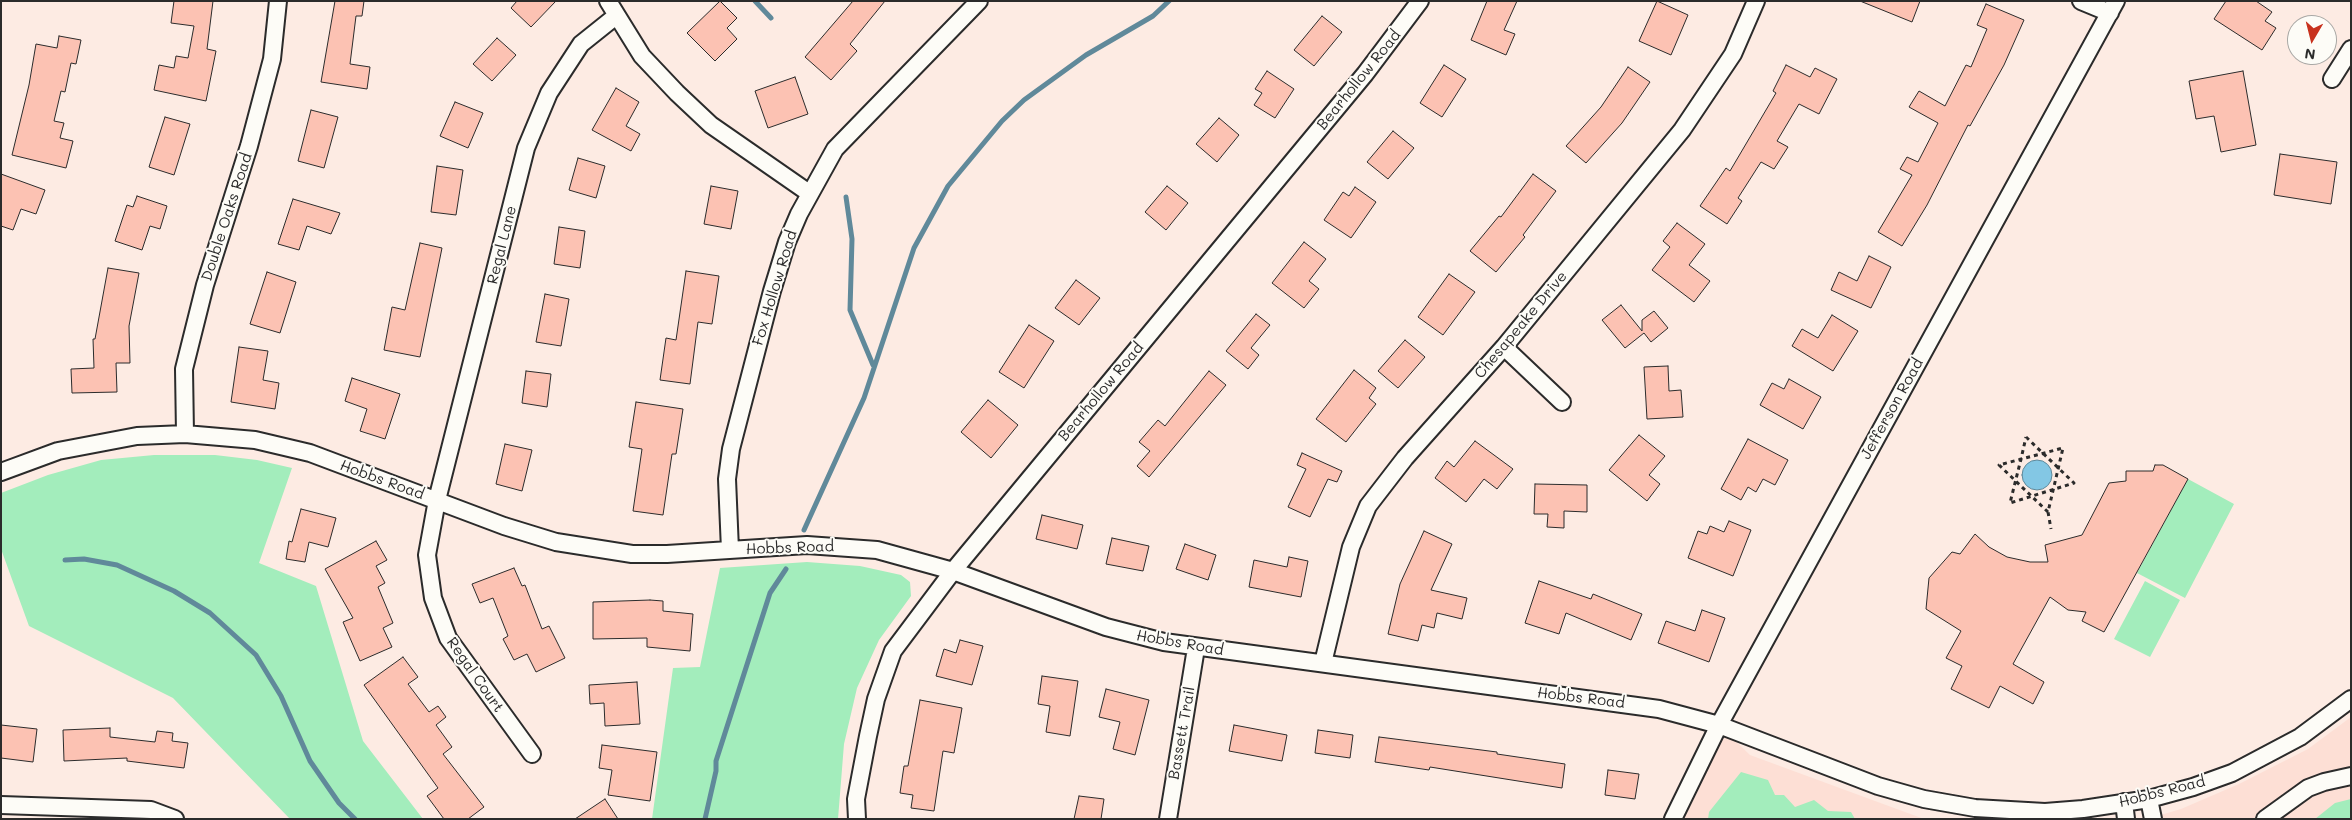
<!DOCTYPE html>
<style>
body{margin:0}
#map{position:relative;width:2352px;height:820px;overflow:hidden;background:#fdebe3;font-family:Mali,sans-serif}
canvas{display:block}
.frame{position:absolute;inset:0;border:2px solid #2b2b2b;pointer-events:none}
.north{position:absolute;left:2287px;top:15px;width:50px;height:50px;box-sizing:border-box;background:#fdfcf7;border:1px solid #a9a8a5;border-radius:50%;rotate:188deg;font-size:14px;font-weight:700;line-height:20px;text-align:center;color:#2b2b2b}
.north::after{content:'';display:block;margin:auto;width:18px;height:22px;background:#c8321e;clip-path:polygon(50% 0,100% 100%,50% 72%,0 100%)}
</style>
<div id="map">
<canvas width="2352" height="820"></canvas>
<div class="frame"></div>
<div class="north">N</div>
</div>
<script>
const context = document.querySelector('canvas').getContext('2d');
context.lineJoin = 'round';
function fill(path, color) { context.fillStyle = color; context.fill(path, 'evenodd'); }
const poly = rows => new Path2D(rows.map(r => 'M' + r).join(''));
function strokePath(path, color, width, dash) { context.strokeStyle = color; context.lineWidth = width; context.lineCap = dash ? 'butt' : 'round'; context.setLineDash(dash || []); context.stroke(path); }
function label(font, color, halo, rows, align = 'center') {
  context.font = font + ' Mali,sans-serif'; context.lineWidth = 4; context.setLineDash([]); context.textBaseline = 'middle'; context.strokeStyle = halo; context.fillStyle = color; for (const [text, x, y, turn = 0] of rows) {
    context.save(); context.translate(x, y); context.rotate((+turn || 0) * Math.PI / 180); context.textAlign = isNaN(turn) ? turn : align; if (halo) context.strokeText(text, 0, 0); context.fillText(text, 0, 0); context.restore();
  }
}
const built = poly([
 [2351,717,2351,819,2147,819,2181,809,2239,784,2308,749],
 [1719,725,1750,755,1924,819,1673,819]
]);
const green = poly([
 [154,455,215,455,257,460,292,468,259,563,316,586,363,741,423,819,290,819,173,698,29,626,1,549,1,493,48,475,101,460],
 [2188,479,2234,504,2185,598,2137,573],
 [807,562,860,566,901,575,910,582,911,596,879,640,857,688,844,744,838,819,652,819,673,668,700,667,720,568],
 [2145,581,2180,600,2150,657,2114,639],
 [1741,772,1768,780,1775,795,1784,795,1795,807,1814,800,1828,811,1851,812,1855,819,1708,819,1709,812],
 [2351,799,2351,819,2315,819,2335,803]
]);
const water = poly([
 '2022 475a15 15 0 1 1 30 0a15 15 0 1 1-30 0Z'
]);
const stream = poly([
 [755,1,771,18],
 [846,197,852,239,850,310,873,365],
 [804,530,864,398,914,248,948,186,1002,121,1024,100,1086,55,1153,16,1169,1],
 [65,560,84,559,117,565,174,591,210,613,256,655,281,696,310,761,339,803,355,819],
 [705,819,716,771,716,761,770,593,786,569]
]);
const building = poly([
 [174,1,213,1,207,49,216,51,206,101,154,90,159,65,174,68,176,56,188,58,194,26,171,23,174,1],
 [335,1,364,1,362,16,356,16,350,64,370,67,367,89,321,82,335,1],
 [517,1,556,1,531,27,511,8,517,1],
 [720,1,737,18,727,28,737,39,715,61,687,33,720,1],
 [853,1,885,1,850,44,857,51,831,80,805,57,853,1],
 [1487,1,1517,1,1504,30,1515,34,1506,55,1471,40,1487,1],
 [1657,1,1688,15,1671,55,1639,41,1657,1],
 [1860,1,1920,1,1912,22,1860,1],
 [2226,1,2256,1,2272,12,2265,21,2276,28,2262,50,2214,19,2226,1],
 [1986,4,2024,20,2004,65,1970,126,1968,125,1927,205,1902,246,1878,232,1912,175,1900,169,1907,157,1918,162,1938,123,1909,107,1919,91,1945,106,1966,65,1971,67,1987,29,1977,25,1986,4],
 [1322,16,1342,32,1314,66,1294,50,1322,16],
 [59,36,81,40,76,64,71,63,65,92,61,91,54,121,64,123,60,138,73,141,66,168,12,155,29,85,36,44,57,48,59,36],
 [497,38,516,55,492,81,473,64,497,38],
 [1444,65,1466,79,1442,117,1420,103,1444,65],
 [1786,65,1810,77,1815,68,1837,79,1819,114,1799,104,1777,141,1788,147,1774,169,1761,162,1738,198,1742,201,1727,224,1700,206,1726,168,1730,171,1776,93,1773,91,1786,65],
 [1628,67,1650,82,1622,123,1586,163,1566,146,1601,107,1628,67],
 [1267,71,1294,89,1275,118,1254,105,1262,93,1255,89,1267,71],
 [2243,71,2256,145,2221,152,2214,116,2196,119,2189,81,2243,71],
 [795,77,808,114,768,128,755,91,795,77],
 [616,88,639,102,626,126,640,134,631,151,592,130,616,88],
 [455,102,483,113,468,148,440,136,455,102],
 [311,110,338,117,324,168,298,161,311,110],
 [165,117,190,124,174,175,149,167,165,117],
 [1219,118,1239,135,1217,162,1196,144,1219,118],
 [1393,131,1414,148,1388,179,1367,162,1393,131],
 [2280,154,2337,162,2331,204,2274,195,2280,154],
 [578,158,605,166,596,198,569,190,578,158],
 [437,166,463,170,456,215,431,212,437,166],
 [1,174,45,190,36,214,21,209,13,230,1,226,1,174],
 [1533,174,1556,191,1523,235,1525,237,1496,272,1470,251,1499,216,1501,217,1533,174],
 [711,186,738,191,731,229,704,224,711,186],
 [1167,186,1188,203,1166,230,1145,212,1167,186],
 [1355,187,1376,202,1351,238,1324,220,1343,192,1349,196,1355,187],
 [137,196,167,206,160,229,150,226,142,250,115,241,127,205,133,207,137,196],
 [293,199,340,213,331,234,307,226,299,250,278,244,293,199],
 [1677,223,1705,244,1689,265,1710,281,1694,302,1652,270,1670,247,1663,241,1677,223],
 [559,227,585,231,580,268,554,264,559,227],
 [1304,242,1326,259,1309,281,1319,289,1304,308,1272,283,1304,242],
 [420,243,442,248,420,357,384,350,392,307,405,310,420,243],
 [1869,256,1891,267,1871,308,1831,290,1839,272,1857,281,1869,256],
 [108,268,139,273,129,326,130,363,116,363,117,392,72,393,71,369,94,368,93,339,95,339,108,268],
 [686,271,719,276,712,324,698,322,690,384,660,380,666,338,676,340,686,271],
 [267,272,296,282,280,333,250,324,267,272],
 [1449,274,1475,292,1443,335,1418,317,1449,274],
 [1076,280,1100,298,1079,325,1055,308,1076,280],
 [545,294,569,299,561,346,536,342,545,294],
 [1621,305,1642,331,1642,320,1654,311,1668,328,1651,342,1644,333,1625,348,1602,320,1621,305],
 [1256,314,1270,325,1251,348,1259,355,1248,369,1226,351,1256,314],
 [1832,315,1858,331,1833,371,1792,346,1802,329,1818,338,1832,315],
 [1029,325,1054,341,1024,388,999,372,1029,325],
 [1405,340,1425,357,1398,388,1378,371,1405,340],
 [239,347,268,351,263,380,279,383,275,409,231,402,239,347],
 [1668,366,1669,391,1681,390,1683,417,1647,419,1644,367,1668,366],
 [1354,370,1376,388,1369,398,1376,404,1346,442,1316,419,1354,370],
 [526,371,551,374,547,407,522,403,526,371],
 [1209,371,1226,385,1149,477,1137,466,1150,451,1139,442,1158,420,1165,426,1209,371],
 [352,378,400,394,385,439,360,431,367,409,345,401,352,378],
 [1789,379,1821,397,1803,429,1760,405,1772,383,1784,389,1789,379],
 [988,400,1018,425,991,458,961,432,988,400],
 [636,402,683,409,676,454,672,454,663,515,633,511,642,449,629,447,636,402],
 [1639,435,1665,456,1649,475,1660,484,1647,501,1609,470,1639,435],
 [1748,439,1788,460,1775,485,1763,479,1756,492,1748,487,1741,500,1721,489,1748,439],
 [1475,441,1513,469,1497,489,1484,479,1466,502,1435,478,1447,461,1454,467,1475,441],
 [505,444,532,450,522,491,496,484,505,444],
 [1302,453,1342,471,1337,482,1328,479,1310,517,1288,507,1306,469,1297,465,1302,453],
 [2155,465,2163,465,2188,479,2104,632,2082,621,2086,612,2068,610,2050,597,2013,664,2044,682,2033,704,2000,686,1989,708,1951,689,1962,666,1946,658,1961,631,1926,609,1929,578,1952,552,1960,554,1975,534,1989,547,2007,557,2030,562,2048,562,2045,545,2082,535,2109,483,2126,481,2126,471,2153,471,2155,465],
 [1535,484,1587,485,1587,512,1564,511,1564,528,1547,527,1548,514,1534,514,1535,484],
 [301,509,336,518,328,547,309,542,305,562,286,559,289,541,292,542,301,509],
 [1042,515,1083,525,1077,549,1036,539,1042,515],
 [1729,521,1751,530,1733,576,1688,558,1698,531,1707,534,1710,526,1724,532,1729,521],
 [1424,531,1452,544,1431,590,1467,598,1462,619,1437,613,1434,628,1422,625,1418,641,1388,634,1400,584,1424,531],
 [1112,538,1149,546,1143,571,1106,564,1112,538],
 [376,541,387,560,376,566,385,583,378,587,393,623,383,628,392,647,360,661,343,622,353,618,325,569,376,541],
 [1185,544,1216,555,1208,580,1176,569,1185,544],
 [1289,557,1308,561,1301,597,1249,587,1254,560,1287,567,1289,557],
 [514,568,522,586,525,585,542,629,549,626,565,658,536,672,527,654,514,660,503,639,508,636,493,598,480,603,472,584,514,568],
 [1539,581,1591,599,1593,594,1642,614,1631,640,1566,613,1559,634,1525,623,1539,581],
 [650,600,663,601,663,611,693,614,690,651,647,647,647,638,593,639,593,602,650,600],
 [1702,610,1725,618,1709,662,1658,643,1666,621,1695,631,1702,610],
 [960,640,983,646,972,685,936,676,944,649,956,653,960,640],
 [403,657,418,677,408,684,429,712,438,706,446,717,436,725,452,747,443,754,484,807,468,819,444,819,427,796,438,788,364,685,403,657],
 [1042,676,1078,681,1070,736,1046,732,1050,706,1038,704,1042,676],
 [637,682,640,724,605,726,604,703,590,704,589,685,637,682],
 [1106,689,1149,700,1135,755,1113,749,1120,722,1099,717,1106,689],
 [920,700,962,708,954,753,943,751,934,811,911,808,913,795,900,793,904,766,908,766,920,700],
 [1,725,37,729,33,762,1,758,1,725],
 [1234,725,1287,735,1282,761,1229,751,1234,725],
 [110,728,110,737,155,742,157,731,173,733,172,741,188,743,184,768,127,761,127,758,64,761,63,730,110,728],
 [1318,730,1353,735,1350,758,1315,753,1318,730],
 [1379,737,1497,752,1497,754,1565,764,1562,788,1430,767,1429,770,1375,762,1379,737],
 [602,745,657,752,650,801,608,795,612,770,599,768,602,745],
 [1608,770,1639,774,1635,799,1605,795,1608,770],
 [1079,796,1104,799,1101,819,1074,819,1079,796],
 [605,799,618,819,575,819,605,799]
]);
const path = poly([
 [2026,437,2074,483,2010,503,2021,459,2026,437],
 [2048,512,1999,465,2063,448,2048,512,2051,529]
]);
const minor = poly([
 [608,1,642,56,677,93,711,125,809,193],
 [2081,1,2110,13],
 [2332,79,2351,49],
 [1504,347,1562,402],
 [185,434,184,369,205,285,249,146,272,59,278,1],
 [1,472,58,451,137,436,185,434,255,440,310,453,504,526,556,542,632,554,667,554,807,545,877,550,953,571,1106,627,1164,642,1659,709,1719,725,1878,786,1924,799,1975,808,2045,812,2083,809,2149,799,2193,787,2232,773,2300,737,2351,699],
 [730,550,727,479,731,449,772,291,787,242,799,214,835,149,979,1],
 [1323,663,1351,547,1368,506,1405,458,1504,347,1682,130,1733,54,1756,1],
 [532,754,448,638,433,598,427,555,437,500,526,148,549,93,581,44,616,16],
 [2149,799,2153,819],
 [2124,802,2126,819],
 [1,805,151,810,175,819],
 [857,819,856,799,868,736,876,699,893,651,953,571,1365,74,1420,1],
 [1168,819,1196,648],
 [1673,819,1719,725,2116,1],
 [2265,819,2308,788,2324,782,2351,776]
]);
const streetNames = [
 ["Bearhollow Road",1359,80,-51],
 ["Double Oaks Road",227,217,-72],
 ["Regal Lane",502,245,-76],
 ["Fox Hollow Road",775,288,-73],
 ["Chesapeake Drive",1521,325,-50],
 ["Bearhollow Road",1101,392,-50],
 ["Jefferson Road",1892,409,-61],
 ["Hobbs Road",382,480,20],
 ["Hobbs Road",790,548,-2],
 ["Hobbs Road",1180,643,10],
 ["Regal Court",475,675,55],
 ["Hobbs Road",1581,698,7],
 ["Bassett Trail",1182,733,-80],
 ["Hobbs Road",2162,792,-14]
];
fill(built, '#fddfd5');
fill(green, '#a3edbc');
fill(water, '#83c7e4');
strokePath(water, '#60899a', 1);
strokePath(stream, '#60899a', 5);
fill(building, '#fcc2b3');
strokePath(building, '#2b2b2b', 1);
strokePath(minor, '#2b2b2b', 20);
strokePath(path, '#2b2b2b', 3, [4, 4]);
strokePath(minor, '#fdfcf7', 16);
label('15px', '#2b2b2b', '#fdfcf7', streetNames);
</script>
